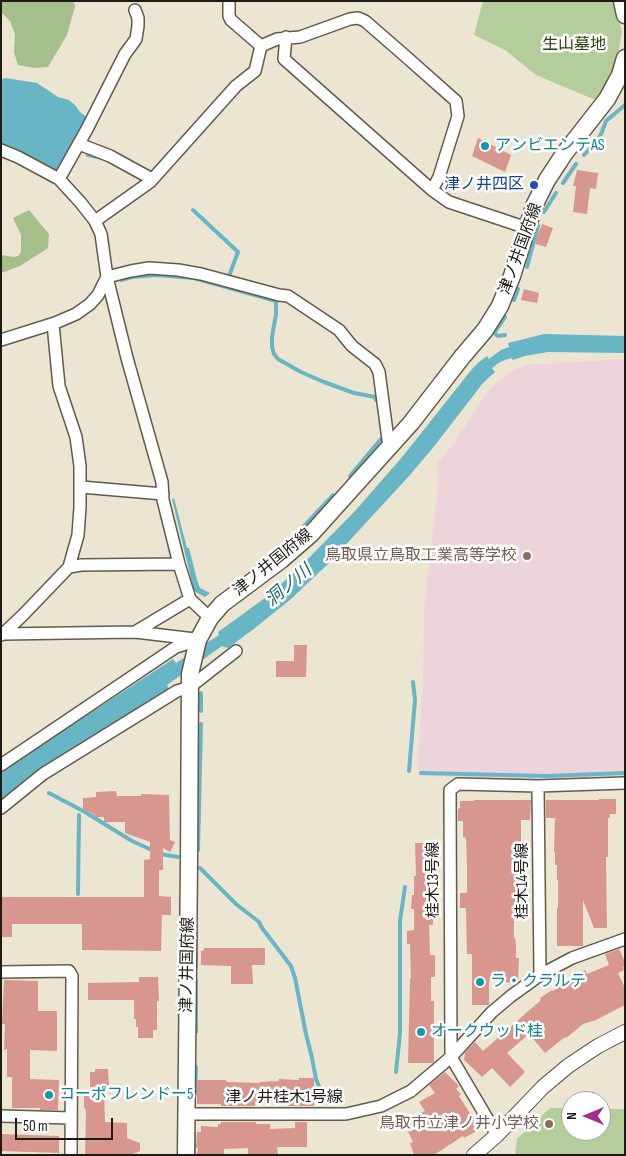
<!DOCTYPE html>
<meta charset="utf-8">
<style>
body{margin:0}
#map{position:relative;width:626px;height:1156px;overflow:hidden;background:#ece5d2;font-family:"Sofia Sans Condensed",sans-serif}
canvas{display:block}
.frame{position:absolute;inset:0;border:2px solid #1e1b15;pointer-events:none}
.north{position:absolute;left:561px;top:1091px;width:50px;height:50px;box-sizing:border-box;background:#fff;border:1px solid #a5a4a1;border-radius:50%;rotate:270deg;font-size:14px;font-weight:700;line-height:20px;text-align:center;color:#1e1b15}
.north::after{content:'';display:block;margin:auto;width:18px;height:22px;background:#a22f8b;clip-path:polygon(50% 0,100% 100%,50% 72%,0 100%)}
.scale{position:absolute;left:15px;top:1118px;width:98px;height:22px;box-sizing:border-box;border:2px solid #1e1b15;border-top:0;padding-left:6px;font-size:15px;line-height:18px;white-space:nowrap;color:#1e1b15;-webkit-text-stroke:4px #fff;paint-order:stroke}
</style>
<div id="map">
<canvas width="626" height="1156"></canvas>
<div class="frame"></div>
<div class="north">N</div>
<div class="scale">50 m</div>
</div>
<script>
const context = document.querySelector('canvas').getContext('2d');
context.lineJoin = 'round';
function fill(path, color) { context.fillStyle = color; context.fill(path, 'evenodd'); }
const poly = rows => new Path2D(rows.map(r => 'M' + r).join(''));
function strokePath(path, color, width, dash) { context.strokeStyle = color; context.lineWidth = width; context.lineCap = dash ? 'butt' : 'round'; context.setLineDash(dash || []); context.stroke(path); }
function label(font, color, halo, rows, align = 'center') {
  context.font = font + ' "Sofia Sans Condensed","Noto Sans JP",sans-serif'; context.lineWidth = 5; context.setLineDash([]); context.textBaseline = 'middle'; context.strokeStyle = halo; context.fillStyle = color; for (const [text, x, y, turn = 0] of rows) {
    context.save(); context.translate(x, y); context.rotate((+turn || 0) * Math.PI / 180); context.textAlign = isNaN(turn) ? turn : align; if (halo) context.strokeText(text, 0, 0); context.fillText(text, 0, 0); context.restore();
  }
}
const education = poly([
 [625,359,625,776,548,780,418,776,419,751,423,678,424,610,439,478,436,464,453,445,482,400,491,388,510,372,525,365]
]);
const green = poly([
 [483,1,614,1,622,32,615,70,603,95,593,99,536,75,505,50,474,35],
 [550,1108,571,1108,571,1131,601,1131,601,1109,625,1109,625,1155,515,1155,517,1139]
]);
const forest = poly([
 [1,1,73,1,75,6,67,35,48,67,34,68,18,65,14,53,15,34,10,21,1,12],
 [29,210,49,234,48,248,20,266,1,273,1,255,14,257,18,256,21,252,21,235,13,218]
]);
const water = poly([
 [5,78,37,83,58,97,69,100,75,105,80,112,87,117,56,175,1,145,1,80,2,79],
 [544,334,625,336,625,353,548,352,525,356,513,360,511,358,500,362,492,368,495,372,483,383,432,449,409,476,329,563,291,599,255,628,228,648,222,646,167,685,169,689,64,753,31,775,1,801,1,773,14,763,173,659,176,663,219,635,218,632,265,598,298,569,355,511,403,456,472,369,479,362,487,356,489,359,501,350,509,347,508,343],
 [174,498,187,548,189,548,197,580,200,588,210,593,205,597,194,591,172,499]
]);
const stream = poly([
 [88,155,98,157],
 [584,155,597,141,602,132,606,121,625,105],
 [563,183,576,164],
 [193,210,238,252,229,276],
 [544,212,556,193],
 [527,267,538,226],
 [121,280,132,277,157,275,194,278,276,301,276,314,272,337,272,347,274,354,278,359,301,372,324,382,354,393,375,397,376,400],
 [514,300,518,289],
 [505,317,494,333,498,336,505,335],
 [350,476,381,439],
 [304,526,333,495],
 [201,711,201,693],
 [409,771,415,700,413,682],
 [421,773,547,776,625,773],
 [49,793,85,812,132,841,154,851],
 [198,850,201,724],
 [160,854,178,857],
 [200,868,236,904,259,922,262,928,291,966,295,978,306,1034,312,1058,316,1079,322,1094],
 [78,894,79,815],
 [196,932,196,967],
 [196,1032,196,981],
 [396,1072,400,1033,400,921,405,887],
 [195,1094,196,1067],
 [194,1155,194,1132]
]);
const building = poly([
 [478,138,511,155,505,172,472,156],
 [577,170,598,173,596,189,590,188,587,214,573,212,576,186,573,186],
 [542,224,553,228,546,247,536,244,536,243,535,242],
 [524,289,539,293,537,303,521,300],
 [294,645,307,645,306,677,276,677,276,661,294,661],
 [116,791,117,796,141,796,141,794,169,795,170,840,175,842,170,852,163,848,163,870,159,870,159,896,171,897,171,915,162,915,161,951,82,950,82,924,12,924,12,937,1,937,1,897,144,897,144,860,150,859,150,842,125,833,125,822,104,822,104,817,95,817,95,815,83,809,83,798,96,797,96,792],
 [599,799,616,799,616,814,610,814,610,818,608,818,608,857,606,857,607,928,594,928,583,900,583,946,557,946,557,908,558,908,558,880,557,880,557,865,555,865,555,852,554,852,555,818,546,818,546,800,599,800],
 [474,800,531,800,530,820,521,820,521,861,518,861,519,902,514,902,514,938,515,938,516,944,516,958,519,958,518,982,517,983,489,981,489,1005,472,1005,472,954,467,954,466,908,460,908,460,893,467,893,467,864,466,838,463,837,463,821,458,821,458,809,460,808,460,801,474,801],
 [415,843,435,843,433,925,429,925,430,955,435,955,435,977,431,977,431,1001,434,1001,434,1062,432,1063,408,1063,410,979,411,979,410,944,407,944,407,931,414,930,414,909,411,909,412,895,414,895,414,876,416,876],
 [204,948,265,948,265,965,252,965,253,984,231,984,231,966,201,965,201,951,204,950],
 [619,949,625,962,625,966,623,967,624,970,618,973,625,988,625,1005,596,1020,583,1024,566,1038,565,1037,545,1053,529,1034,507,1053,525,1072,510,1087,492,1068,482,1077,464,1060,465,1052,475,1042,483,1051,541,1000,540,998,552,990,553,991,572,979,571,977,585,970,587,974,609,965,605,954],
 [139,977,158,977,159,1001,157,1001,157,1030,153,1030,153,1038,138,1038,138,1027,136,1027,136,1019,134,1019,134,1000,88,1000,88,983,139,982],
 [4,980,38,981,38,1011,57,1011,57,1051,30,1050,30,1079,59,1080,58,1110,40,1110,40,1108,12,1108,12,1077,7,1077,7,1049,4,1050,5,1024,2,1024],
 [95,1069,108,1069,109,1086,104,1086,105,1122,127,1123,127,1138,140,1143,140,1151,131,1155,85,1155,86,1112,85,1108,84,1108,84,1091,90,1091,90,1072,95,1072],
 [445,1072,459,1086,456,1089,461,1094,459,1096,480,1129,464,1138,463,1136,434,1155,414,1155,410,1143,413,1142,403,1121,425,1111,419,1102,435,1093,429,1085],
 [299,1078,314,1078,314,1106,288,1106,288,1101,255,1101,255,1106,221,1106,221,1104,197,1104,197,1080,226,1080,227,1082,260,1083,260,1082,279,1081,279,1079,299,1080],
 [221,1122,256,1122,256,1124,270,1124,270,1129,295,1128,295,1122,307,1122,307,1147,277,1147,278,1155,248,1155,248,1148,224,1149,224,1155,197,1155,198,1148,196,1148,197,1132,201,1132,201,1126,218,1127,218,1124,221,1124],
 [1,1134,59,1136,59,1153,1,1151]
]);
const minor = poly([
 [229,1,229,16,231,20,261,46],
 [286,37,284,59,432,190],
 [79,144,110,156,152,179],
 [1,150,18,157,59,179,81,203,95,221,101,234,107,277,127,358,162,482,163,500,179,564,190,599,210,618],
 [59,179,87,129,125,54,136,39,138,26,138,18,135,10],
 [95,221,150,182,236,86,255,71,261,46,277,39,300,37,350,19,358,18,365,21,403,54,456,101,458,116,439,177,432,190,449,202,527,228],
 [53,324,59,386,76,437,80,466,80,507,78,535,69,567],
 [1,340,55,323,76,314,90,304,98,295,107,277,131,271,149,268,178,270,201,274,279,295,288,296,339,330,352,346,375,364,379,372,389,447],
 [81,487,163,494],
 [135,632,195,639],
 [3,634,23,615,69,567,81,565,179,564],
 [1,635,3,634,135,632,190,599],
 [1,765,176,647,198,640],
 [538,786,540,975],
 [1,808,43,774,177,691,190,687,236,651],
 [1,972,69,971,72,976,71,1155],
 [186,1114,346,1114,381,1106,411,1091,451,1057,492,1012,511,996,540,975,572,958,625,939],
 [1,1116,71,1118],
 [497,1135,451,1057,450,790,458,784,538,786,625,783]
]);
const tertiary = poly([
 [474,1155,497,1135,543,1087,568,1066,598,1046,625,1032]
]);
const secondary = poly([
 [622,1,625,15],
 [186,1155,189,863,190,674,198,640,210,618,222,604,281,560,311,534,411,423,462,357,485,330,500,306,512,276,527,228,535,204,547,180,564,154,607,99,620,75,625,58]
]);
const markers = [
 [485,146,5,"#0f9aa8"],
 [534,185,5,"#1a4fb4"],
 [527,556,5,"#8d6e63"],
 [480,982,5,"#0f9aa8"],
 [421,1032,5,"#0f9aa8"],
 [49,1095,5,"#0f9aa8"],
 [549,1124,5,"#8d6e63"]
];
const parkNames = [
 ["生山墓地",574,45]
];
const cultureNames = [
 ["アンビエンテAS",495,146],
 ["ラ・クラルテ",490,982],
 ["オークウッド桂",431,1032],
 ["コーポフレンドー5",59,1095]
];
const transitNames = [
 ["津ノ井四区",524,185]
];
const streetNames = [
 ["津ノ井国府線",521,249,-70],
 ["津ノ井国府線",273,563,-39],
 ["桂木13号線",434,880,-90],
 ["桂木14号線",523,881,-90],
 ["津ノ井国府線",188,965,-89],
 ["津ノ井桂木1号線",284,1098]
];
const educationNames = [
 ["鳥取県立鳥取工業高等学校",517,556],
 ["鳥取市立津ノ井小学校",539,1124]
];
const waterNames = [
 ["洞ノ川",289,586,-40]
];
fill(education, '#edd4da');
fill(green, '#b4ce9b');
fill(forest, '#a4bf89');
fill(water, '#68b6c5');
strokePath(stream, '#68b6c5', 4);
fill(building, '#d7978e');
strokePath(minor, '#615b4b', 14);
strokePath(tertiary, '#615b4b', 16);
strokePath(secondary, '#615b4b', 19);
strokePath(minor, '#fff', 11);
strokePath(tertiary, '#fff', 14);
strokePath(secondary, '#fff', 16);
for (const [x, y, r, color] of markers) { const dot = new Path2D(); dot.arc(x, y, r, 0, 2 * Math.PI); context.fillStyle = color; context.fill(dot); strokePath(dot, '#fff', 2); }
label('16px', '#2b4307', '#fff', parkNames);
label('16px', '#0d838f', '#fff', cultureNames, 'left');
label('16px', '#164399', '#fff', transitNames, 'right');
label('16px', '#1e1b15', '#fff', streetNames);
label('16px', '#785e54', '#fff', educationNames, 'right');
label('italic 18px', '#20606b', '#fff', waterNames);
</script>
